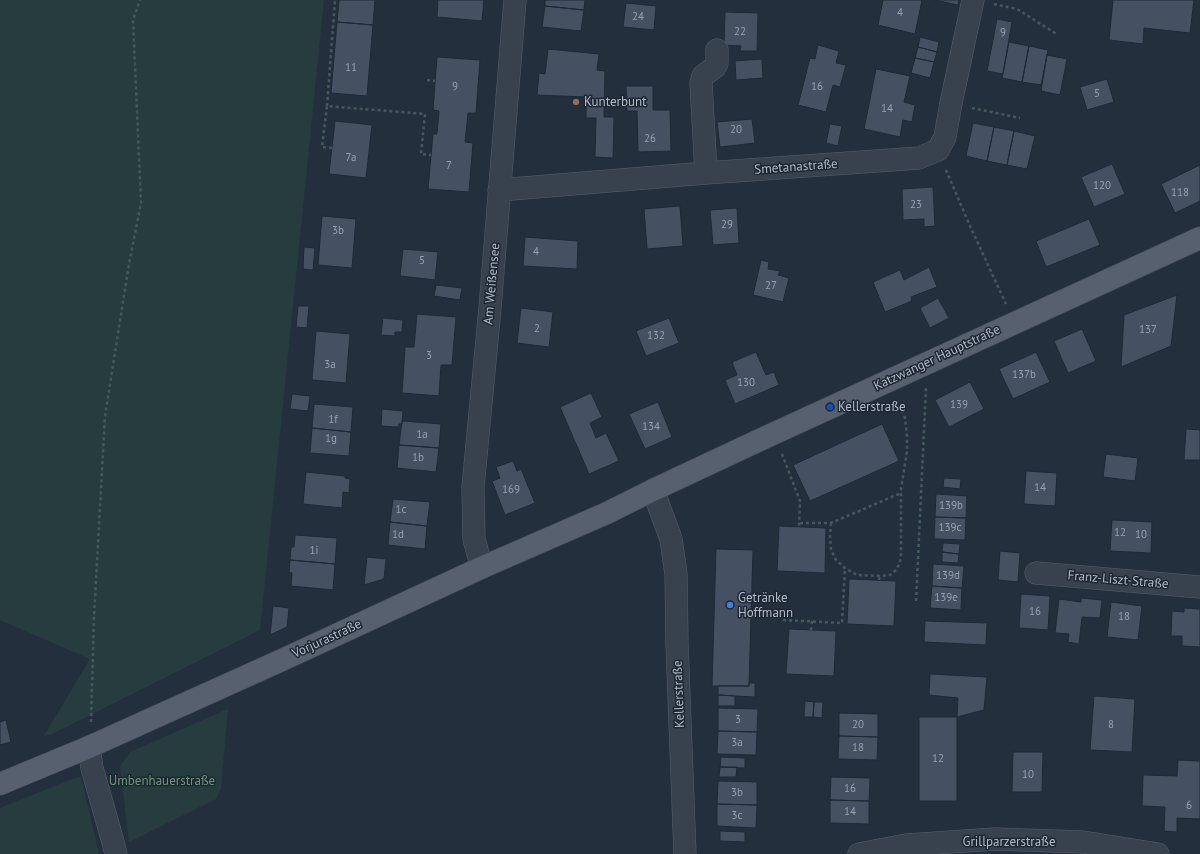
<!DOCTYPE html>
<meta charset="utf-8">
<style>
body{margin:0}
canvas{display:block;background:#242f3e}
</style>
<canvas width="1200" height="854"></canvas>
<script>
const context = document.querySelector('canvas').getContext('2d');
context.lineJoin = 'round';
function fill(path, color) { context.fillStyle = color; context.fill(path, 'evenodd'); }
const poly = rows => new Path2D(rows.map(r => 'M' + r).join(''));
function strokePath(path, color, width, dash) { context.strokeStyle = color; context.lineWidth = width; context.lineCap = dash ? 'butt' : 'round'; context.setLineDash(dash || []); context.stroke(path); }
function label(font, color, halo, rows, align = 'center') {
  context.font = font + ' "PT Sans",sans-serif'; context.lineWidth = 3; context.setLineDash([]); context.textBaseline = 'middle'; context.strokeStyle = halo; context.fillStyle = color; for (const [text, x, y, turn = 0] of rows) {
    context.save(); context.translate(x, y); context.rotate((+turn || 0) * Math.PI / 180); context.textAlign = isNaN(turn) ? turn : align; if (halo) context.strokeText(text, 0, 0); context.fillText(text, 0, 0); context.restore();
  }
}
const green = poly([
 [0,0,324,0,260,630,52,734,44,736,90,659,0,620],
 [228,709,221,788,216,799,129,842,120,766,130,752],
 [81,777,99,854,0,854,0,808,75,778]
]);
const building = poly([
 [339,0,375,0,373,25,337,22,339,0],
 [438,0,484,0,482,21,437,17,438,0],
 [545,0,585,0,584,10,545,6,545,0],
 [883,0,922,0,915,34,878,25,883,0],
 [935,0,959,0,958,5,935,0],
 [1113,0,1194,0,1190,33,1144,28,1143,44,1109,40,1113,0],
 [626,3,656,6,654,30,623,27,626,3],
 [545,6,584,10,581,31,542,27,545,6],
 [725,12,758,13,757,51,740,51,741,46,724,45,725,12],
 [997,19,1012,22,1003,74,987,71,997,19],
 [337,22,373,25,367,96,331,93,337,22],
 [920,37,939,42,937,52,918,47,920,37],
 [1009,42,1029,46,1022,82,1002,78,1009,42],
 [818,45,839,51,836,63,846,65,840,87,833,85,826,112,798,105,810,58,815,59,818,45],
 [1029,46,1048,50,1041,85,1022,82,1029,46],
 [918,47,937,52,934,62,915,58,918,47],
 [548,49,599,54,597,70,605,71,604,117,614,117,613,158,595,157,596,118,586,118,586,97,537,95,539,73,545,74,548,49],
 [1047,55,1067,59,1060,95,1041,91,1047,55],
 [437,57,480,60,476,113,468,113,465,142,473,143,469,192,428,189,433,134,437,134,439,111,433,110,437,57],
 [915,58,934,62,930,78,911,73,915,58],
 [762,59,763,78,736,80,735,61,762,59],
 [876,69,910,76,904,102,915,105,912,122,903,120,900,137,864,129,876,69],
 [1107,79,1114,102,1087,110,1080,87,1107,79],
 [626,86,653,86,653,110,670,110,671,151,638,152,637,111,627,111,626,86],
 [752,119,755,143,720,147,717,122,752,119],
 [335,121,372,125,366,178,329,174,335,121],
 [973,123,994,127,987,161,966,156,973,123],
 [830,124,842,126,838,146,826,143,830,124],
 [994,127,1014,131,1007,165,987,161,994,127],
 [1014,131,1035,136,1027,169,1007,165,1014,131],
 [1112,164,1125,194,1094,207,1081,177,1112,164],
 [1200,165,1200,201,1175,213,1161,184,1200,165],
 [933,187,935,226,924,227,924,219,903,220,902,189,933,187],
 [680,206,683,246,647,249,644,209,680,206],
 [737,208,739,243,713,245,710,210,737,208],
 [322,216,356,219,352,268,318,265,322,216],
 [1089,219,1100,245,1046,267,1036,241,1089,219],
 [525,237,578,241,577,269,523,266,525,237],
 [304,247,315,248,313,270,303,269,304,247],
 [403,249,438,252,435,280,400,276,403,249],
 [761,260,769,262,768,269,780,271,778,275,789,278,783,302,753,295,761,260],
 [929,267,937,287,911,297,912,301,885,312,873,282,900,270,904,280,929,267],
 [436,285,462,288,460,300,434,296,436,285],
 [1177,295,1171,346,1121,367,1124,315,1177,295],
 [938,298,949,318,930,328,920,308,938,298],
 [298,306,309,306,307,328,296,327,298,306],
 [521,308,553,312,549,347,517,343,521,308],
 [417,314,456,317,452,365,441,365,439,396,402,393,405,347,414,347,417,314],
 [383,318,403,320,402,332,395,332,395,336,381,335,383,318],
 [669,318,679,343,646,356,636,331,669,318],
 [1082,329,1096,361,1068,373,1054,341,1082,329],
 [316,331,350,334,346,383,312,380,316,331],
 [756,352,766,375,774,372,779,385,735,404,725,380,737,375,732,362,756,352],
 [1036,352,1050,382,1013,399,999,369,1036,352],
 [970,382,984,409,949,427,935,400,970,382],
 [591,393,602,417,590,423,596,438,606,433,619,461,589,474,560,407,591,393],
 [292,394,310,396,308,411,290,409,292,394],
 [658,402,672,437,645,449,629,414,658,402],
 [314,404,353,407,351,432,312,428,314,404],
 [382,409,403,411,402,424,399,424,398,427,381,426,382,409],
 [402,421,441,424,439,448,399,445,402,421],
 [882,424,899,461,810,501,793,465,882,424],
 [312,428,351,432,349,456,310,453,312,428],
 [1186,429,1200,430,1200,460,1184,460,1186,429],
 [399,445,439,448,436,472,397,468,399,445],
 [1106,454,1138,458,1135,481,1103,477,1106,454],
 [513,461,517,471,521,469,535,503,505,515,492,481,500,478,496,467,513,461],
 [1026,471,1057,473,1055,506,1024,504,1026,471],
 [306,472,345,476,345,478,350,479,349,493,343,492,342,508,303,504,306,472],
 [944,478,961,479,960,489,943,487,944,478],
 [936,494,967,496,966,518,935,517,936,494],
 [393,499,430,502,427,526,390,522,393,499],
 [935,517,966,518,965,540,934,539,935,517],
 [1112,520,1152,522,1151,553,1110,551,1112,520],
 [390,522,427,526,425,549,388,545,390,522],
 [779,526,826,528,825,573,777,571,779,526],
 [295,535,337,538,335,564,290,560,291,547,294,547,295,535],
 [943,543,960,544,959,554,942,552,943,543],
 [716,549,753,550,749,686,712,686,716,549],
 [1000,551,1020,553,1018,582,998,580,1000,551],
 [942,552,959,554,958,563,942,562,942,552],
 [367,557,386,559,384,579,364,585,367,557],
 [290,560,335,564,333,590,291,586,292,573,289,572,290,560],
 [933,564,964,566,962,588,932,586,933,564],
 [849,579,896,581,894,626,847,624,849,579],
 [932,586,962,588,961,610,930,608,932,586],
 [1021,594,1050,596,1048,630,1019,628,1021,594],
 [1081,598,1102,600,1100,618,1082,617,1079,644,1068,642,1069,634,1055,633,1059,599,1081,602,1081,598],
 [1111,602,1142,606,1138,640,1107,637,1111,602],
 [273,606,289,608,287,627,270,635,273,606],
 [1184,608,1200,609,1200,647,1182,646,1182,636,1171,636,1172,611,1184,612,1184,608],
 [925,621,987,623,986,645,924,642,925,621],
 [789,629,836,631,834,676,786,674,789,629],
 [930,674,987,677,984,710,957,717,958,698,929,695,930,674],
 [749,683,755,683,755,697,718,695,718,686,749,686,749,683],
 [718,695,735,696,735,706,718,706,718,695],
 [1094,696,1135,699,1132,752,1090,750,1094,696],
 [805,701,814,702,813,717,804,717,805,701],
 [814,702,823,702,822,718,813,717,814,702],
 [718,708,758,709,757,732,718,731,718,708],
 [839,713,878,714,878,737,839,736,839,713],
 [919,717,957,717,957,801,919,801,919,717],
 [6,720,11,742,0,745,0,722,6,720],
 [718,731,757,732,756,755,717,754,718,731],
 [839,736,878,737,877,760,838,759,839,736],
 [1013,752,1043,752,1042,792,1012,792,1013,752],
 [721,757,745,758,745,768,720,767,721,757],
 [1178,760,1200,761,1200,819,1177,818,1177,832,1164,831,1165,807,1142,806,1143,775,1177,776,1178,760],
 [720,767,737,767,736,777,719,777,720,767],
 [831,777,870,778,869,801,830,800,831,777],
 [718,781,757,782,757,805,717,804,718,781],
 [830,800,869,801,869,824,830,823,830,800],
 [717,804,757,805,756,828,717,826,717,804],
 [720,831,745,832,745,842,720,841,720,831]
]);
const path = poly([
 [994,4,1017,9,1058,35],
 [427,80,435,81],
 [327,106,335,0],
 [972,108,1020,118],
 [332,148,322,147,327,106,425,114,421,154,431,155],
 [946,170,970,226,1006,304],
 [782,454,800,501,799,527],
 [800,523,831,523,901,493],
 [831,523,830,536,831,550,836,560,845,568,857,575,880,576,890,575,896,570,900,563,901,554,901,489,907,451,907,436,905,418,901,408,897,401],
 [879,580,880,576],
 [916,601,926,388],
 [783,620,842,623,845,568],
 [811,630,812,621],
 [91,722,94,617,105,416,129,264,141,203,133,20,140,0]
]);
const minor = poly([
 [706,173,701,83,703,76,715,67,717,63,717,50],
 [499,190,706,173,919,158,938,150,945,137,951,103,973,0],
 [653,490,671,539,676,574,677,643,685,854],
 [483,567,478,554,474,539,473,487,490,308,515,0],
 [1036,573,1200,587],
 [89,747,92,768,113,842,116,854],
 [859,854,906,845,995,839,1083,842,1158,854]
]);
const major = poly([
 [0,784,89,747,282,660,483,567,607,513,653,490,764,438,1200,238]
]);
const markers = [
 [576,102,4,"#8d6e63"],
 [830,407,4,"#1a4fb4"],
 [730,605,4,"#3f7fe0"]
];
const numberNames = [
 ["4",900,13],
 ["24",638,17],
 ["22",740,32],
 ["9",1003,33],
 ["11",351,68],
 ["9",455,87],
 ["16",817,87],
 ["5",1097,94],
 ["14",887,109],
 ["20",736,130],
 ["26",650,139],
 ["7a",351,158],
 ["7",449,166],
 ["120",1102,186],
 ["118",1180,193],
 ["23",916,205],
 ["29",727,225],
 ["3b",338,231],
 ["4",536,252],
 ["5",422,261],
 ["27",771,286],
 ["2",537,329],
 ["137",1148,330],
 ["132",656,336],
 ["3",429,356],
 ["3a",330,365],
 ["137b",1024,375],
 ["130",746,383],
 ["139",959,405],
 ["1f",333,420],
 ["134",651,427],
 ["1a",422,435],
 ["1g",331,439],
 ["1b",418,458],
 ["14",1040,488],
 ["169",511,490],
 ["139b",951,506],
 ["1c",401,510],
 ["139c",950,528],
 ["12",1120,533],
 ["1d",398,535],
 ["10",1141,535],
 ["1i",314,551],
 ["139d",948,576],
 ["139e",946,598],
 ["16",1035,612],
 ["18",1124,617],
 ["3",738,720],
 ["20",858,725],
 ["8",1111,725],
 ["3a",737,743],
 ["18",858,748],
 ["12",938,759],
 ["10",1028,775],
 ["16",850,789],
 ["3b",737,793],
 ["6",1189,806],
 ["14",850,812],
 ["3c",737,816]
];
const poiNames = [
 ["Kunterbunt",584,102],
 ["Kellerstraße",838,407],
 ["Getränke",738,598],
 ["Hoffmann",738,613]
];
const streetNames = [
 ["Smetanastraße",796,167,-4],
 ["Am Weißensee",492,284,-85],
 ["Katzwanger Hauptstraße",937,358,-25],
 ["Franz-Liszt-Straße",1118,580,5],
 ["Vorjurastraße",327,639,-25],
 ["Kellerstraße",679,694,-92],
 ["Grillparzerstraße",1009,842]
];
const parkNames = [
 ["Umbenhauerstraße",162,781]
];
fill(green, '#263c3f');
fill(building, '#455162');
strokePath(building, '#1f2835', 1);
strokePath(minor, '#565f6c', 23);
strokePath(major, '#414a57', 23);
strokePath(path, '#44595c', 2.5, [3, 3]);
strokePath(minor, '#38414e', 22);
strokePath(major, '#56606e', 22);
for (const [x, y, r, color] of markers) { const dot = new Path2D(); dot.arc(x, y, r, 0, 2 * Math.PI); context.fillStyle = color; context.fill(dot); strokePath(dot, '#1d2633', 1.5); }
label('11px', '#98a1af', null, numberNames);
label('13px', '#b4bcc9', '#1d2633', poiNames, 'left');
label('13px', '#b4bcc9', '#1d2633', streetNames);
label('13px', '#6b9a76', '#1d2633', parkNames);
</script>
